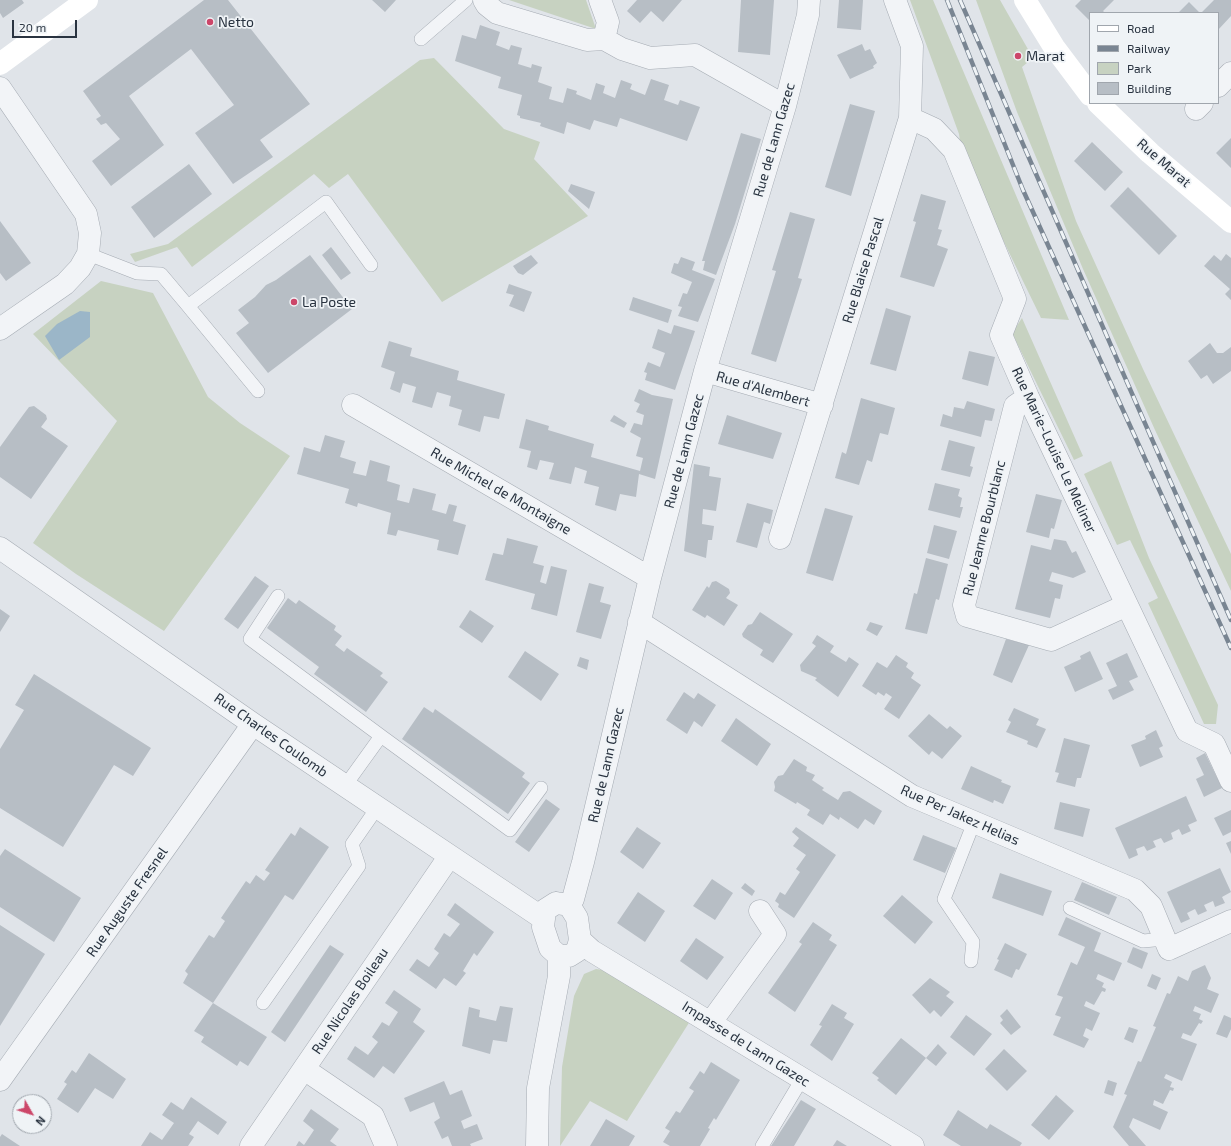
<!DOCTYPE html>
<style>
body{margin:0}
#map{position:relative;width:1231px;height:1146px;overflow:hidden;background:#e0e4e9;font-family:"Exo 2",sans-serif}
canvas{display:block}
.legend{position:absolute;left:1089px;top:12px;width:130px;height:92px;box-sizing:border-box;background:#eff3f6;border:1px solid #a0a6ad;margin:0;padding:5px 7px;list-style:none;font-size:12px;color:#293340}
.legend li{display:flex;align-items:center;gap:8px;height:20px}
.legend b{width:20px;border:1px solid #a0a6ad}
.north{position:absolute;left:12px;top:1094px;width:40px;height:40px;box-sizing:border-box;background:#eff3f6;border:1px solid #a0a6ad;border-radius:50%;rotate:129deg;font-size:11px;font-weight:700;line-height:16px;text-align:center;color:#293340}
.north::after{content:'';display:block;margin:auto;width:14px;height:18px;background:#cc4669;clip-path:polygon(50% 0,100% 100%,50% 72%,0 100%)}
.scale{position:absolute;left:12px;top:20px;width:65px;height:18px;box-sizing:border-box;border:2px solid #293340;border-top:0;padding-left:5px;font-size:12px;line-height:14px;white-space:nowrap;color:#293340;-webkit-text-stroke:3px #eff3f6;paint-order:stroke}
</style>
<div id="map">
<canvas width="1231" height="1146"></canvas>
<ul class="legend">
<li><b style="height:5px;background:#fff"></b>Road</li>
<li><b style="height:5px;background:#798592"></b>Railway</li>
<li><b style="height:11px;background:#c7d2c1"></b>Park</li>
<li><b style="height:11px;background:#b7bec5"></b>Building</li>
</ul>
<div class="north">N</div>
<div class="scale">20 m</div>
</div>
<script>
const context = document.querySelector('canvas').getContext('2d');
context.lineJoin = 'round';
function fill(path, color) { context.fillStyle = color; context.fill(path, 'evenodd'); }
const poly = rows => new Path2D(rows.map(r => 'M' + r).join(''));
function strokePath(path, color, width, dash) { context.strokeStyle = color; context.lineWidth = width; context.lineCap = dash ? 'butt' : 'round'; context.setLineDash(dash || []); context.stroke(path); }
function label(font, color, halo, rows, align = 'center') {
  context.font = font + ' "Exo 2",sans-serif'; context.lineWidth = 3.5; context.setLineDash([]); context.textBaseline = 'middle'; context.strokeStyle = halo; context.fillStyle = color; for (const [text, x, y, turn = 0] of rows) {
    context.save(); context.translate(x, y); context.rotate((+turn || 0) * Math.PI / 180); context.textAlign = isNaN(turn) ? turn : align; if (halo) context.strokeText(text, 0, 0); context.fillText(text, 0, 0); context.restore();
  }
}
const green = poly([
 [509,0,586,0,596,29],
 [910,0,933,0,1069,320,1041,318,962,156,959,134],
 [976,0,1000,0,1033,58,1022,67,1076,221,1143,369,1231,554,1231,591,1155,430,1083,269,1017,112],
 [434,58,504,129,540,142,534,159,588,216,442,302,348,174,329,188,314,174,192,267,177,247,135,262,130,254,168,244,420,60],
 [101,281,153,293,208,397,240,423,290,456,164,631,76,574,33,543,117,421,33,334],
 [1022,318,1083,456,1074,460,1012,333],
 [1111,461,1149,558,1218,705,1216,724,1204,724,1148,603,1158,598,1130,540,1117,545,1084,474],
 [596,969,611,971,692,1018,627,1121,590,1101,560,1146,562,1067,574,996,584,974]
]);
const water = poly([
 [80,311,90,312,90,337,59,360,45,336,57,324]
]);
const building = poly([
 [0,0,22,0,24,3,3,18,0,13],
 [204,0,228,0,310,104,260,140,273,157,233,184,195,133,234,105,191,49,129,96,164,145,111,186,92,161,120,139,106,123,101,125,96,119,101,116,83,91],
 [372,0,396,0,385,12],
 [637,0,682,0,663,22,651,11,640,23,627,11],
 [741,0,774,0,770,55,738,52],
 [839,0,863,0,861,30,837,28],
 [1081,0,1114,0,1103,11,1105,13,1090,13,1090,21,1075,6],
 [1214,0,1231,0,1231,16,1218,30,1218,13,1201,13],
 [1189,2,1200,13,1178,13],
 [480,25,500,32,496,45,509,50,511,45,522,48,518,64,531,68,532,64,542,67,538,82,552,87,549,99,563,103,567,88,577,91,576,94,591,100,596,83,605,86,603,93,615,98,621,80,632,84,630,89,645,95,651,79,669,85,664,100,678,105,680,100,700,107,687,141,620,118,617,127,594,120,590,130,567,122,564,134,540,126,541,123,520,118,520,116,517,115,522,95,498,88,501,77,455,61,462,35,476,39],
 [862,44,865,51,870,49,877,63,873,66,874,68,850,79,837,55],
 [850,104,875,111,851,196,825,187],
 [741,133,761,139,735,224,716,275,703,270,705,261,702,261],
 [1231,138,1231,168,1216,153],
 [1092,142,1123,172,1105,191,1074,161],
 [189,164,212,194,154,238,131,207],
 [571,184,595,192,589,209,568,191],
 [1128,187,1177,236,1159,255,1110,206],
 [921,194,946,201,938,229,942,230,937,245,948,249,934,287,900,277,916,222,913,221],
 [790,212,815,219,798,278,802,279,776,362,751,354,776,271,772,270],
 [0,221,31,263,6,281,0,273],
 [331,247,351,273,341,280,322,255],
 [1226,254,1231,258,1231,300,1225,294,1230,289,1204,266,1214,255,1221,261],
 [310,255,352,309,268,373,236,333,249,323,238,310,255,297,266,285,276,280],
 [531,255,538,263,523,275,518,273,513,266],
 [681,257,695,262,692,270,715,279,698,322,678,316,682,307,678,306,683,293,687,294,692,282,671,273,674,263,678,264],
 [509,284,532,292,524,312,509,306,514,295,506,293],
 [633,297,672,310,668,323,629,310],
 [886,308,911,316,896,371,870,364],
 [674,325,695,331,675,390,645,380,647,373,644,372,648,362,660,367,665,353,652,348,658,329,671,334],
 [389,341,412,348,410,356,459,371,457,380,505,394,499,419,484,416,480,432,458,425,462,410,449,406,451,396,437,392,432,408,412,402,416,387,403,383,400,393,390,389,395,372,381,367],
 [1210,343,1217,353,1223,353,1231,347,1231,371,1213,384,1207,375,1201,379,1188,361],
 [969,351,995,357,988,386,962,379],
 [639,389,652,395,673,399,655,479,639,474,636,497,620,494,616,511,595,505,599,487,584,483,587,471,575,467,571,484,549,479,554,463,540,460,537,470,527,467,531,451,519,448,526,419,549,426,548,430,594,444,591,457,640,471,643,458,636,456,641,438,630,432,634,423,642,425,644,415,636,412,640,404,634,401],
 [861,398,895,408,888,435,880,433,872,462,867,460,859,485,835,478,842,452,846,454],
 [967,401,995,409,992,421,985,420,981,437,940,426,943,414,952,417,954,407,964,409],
 [34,406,46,415,47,419,41,427,68,446,31,499,0,477,0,447,23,415,29,407],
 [614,415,627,423,624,428,610,421],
 [727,415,782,433,773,459,718,444],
 [325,435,345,441,340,457,356,462,353,473,366,476,370,460,390,466,387,481,400,485,397,500,409,503,413,488,436,494,432,510,446,514,449,504,457,506,453,521,466,525,458,555,437,550,439,540,398,530,396,536,387,534,391,513,358,503,357,507,345,503,349,489,297,474,304,447,320,452],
 [949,440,975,447,970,466,973,467,970,477,941,470],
 [694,464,710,467,709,476,721,478,716,511,703,509,702,524,714,526,712,540,708,540,706,558,684,551],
 [935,483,960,489,958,496,962,498,960,507,963,507,960,518,928,510],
 [1036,494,1062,500,1054,529,1051,528,1049,538,1026,532],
 [747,503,773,510,770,524,764,522,757,548,736,542],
 [825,508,853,516,833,581,806,573],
 [934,525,957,531,949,559,927,553],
 [507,538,538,546,533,563,544,566,540,582,546,584,551,566,567,570,557,616,531,609,535,594,485,580,493,553,503,555],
 [1054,539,1066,541,1072,553,1076,551,1086,572,1073,578,1052,572,1049,581,1063,585,1060,599,1055,598,1050,618,1015,609,1031,545,1051,550],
 [926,558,948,564,939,600,936,599,927,634,905,629,914,593,917,594],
 [255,576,269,586,238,629,224,619],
 [716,581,729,589,730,593,726,598,738,605,724,626,707,615,705,618,692,610,707,586,709,588,712,582],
 [589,583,604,587,600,602,611,605,601,639,576,632],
 [288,598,296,604,299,600,336,626,334,630,342,636,335,645,344,652,347,648,383,673,380,676,388,682,366,712,314,674,319,667,267,628],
 [0,609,10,616,0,632],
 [470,610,494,626,482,643,459,627],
 [760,612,793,634,773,663,760,655,763,650,743,637,742,634,748,625,752,624],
 [870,622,883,626,877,636,866,630],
 [817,635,834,646,830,652,846,662,849,657,859,664,838,697,815,680,817,678,801,671,800,665,816,646,812,643],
 [1006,639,1029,645,1012,683,993,675],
 [525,651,559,674,541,701,508,677],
 [1090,651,1103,679,1075,692,1064,667,1081,659,1080,656],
 [1127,653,1138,677,1129,681,1134,690,1113,700,1108,690,1117,686,1106,663],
 [896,655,908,663,906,667,914,673,911,678,921,685,899,719,884,709,892,697,886,693,884,696,878,692,876,695,862,686,877,662,887,668],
 [580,657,589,660,587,670,577,666],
 [34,674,151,748,133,776,114,765,63,847,0,808,0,749,24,710,15,705],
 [684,692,694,699,698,693,716,705,702,727,694,721,687,734,666,720],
 [424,707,433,713,435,709,525,773,522,777,530,783,508,814,402,739],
 [1014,708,1039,719,1036,725,1046,729,1037,748,1027,744,1028,741,1006,732,1011,722,1008,720],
 [929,714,947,729,950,726,962,736,942,759,932,751,929,755,908,736],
 [736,718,771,744,757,766,721,741],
 [1156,730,1163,746,1159,748,1163,757,1140,767,1131,745,1146,739,1145,736],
 [1064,738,1090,745,1081,778,1077,778,1075,787,1056,782,1059,773,1055,772],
 [1205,753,1222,788,1204,797,1196,779,1204,775,1196,758],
 [794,759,807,767,806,771,815,775,812,780,824,788,822,790,838,800,843,792,850,791,882,811,874,825,865,819,858,829,840,817,839,820,830,814,823,825,807,815,810,810,797,802,796,804,774,791,775,787,774,782,778,776,783,775],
 [971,766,1002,780,1001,782,1011,786,1003,804,994,800,993,803,961,789],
 [1186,796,1197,821,1188,825,1191,831,1182,835,1179,829,1171,833,1173,839,1164,843,1161,838,1153,841,1156,847,1147,851,1144,846,1136,849,1138,855,1129,859,1115,828],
 [546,799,560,809,529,852,515,842],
 [1060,802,1090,809,1083,837,1054,829],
 [1231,810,1231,832,1223,836,1214,818],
 [300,827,329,847,293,900,285,895,213,1003,183,983,188,974,185,971,209,935,214,938,225,921,221,918,246,881,250,884,256,875,264,881,270,873,265,870,291,833,295,836],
 [637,827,661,843,643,869,620,852],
 [796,827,836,855,794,918,778,907,779,904,775,901,780,892,785,895,800,872,796,869,806,855,793,846,799,838,792,832],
 [923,835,956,848,945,873,913,860],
 [1231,841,1231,854,1226,843],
 [5,849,81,898,54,942,0,907,0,856],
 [1220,868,1231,892,1222,897,1225,903,1215,907,1213,901,1204,905,1207,911,1198,915,1195,909,1187,913,1190,919,1181,923,1167,892],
 [1000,873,1052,891,1043,916,992,898],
 [712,879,733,893,715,920,693,906],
 [1082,882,1117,897,1109,915,1074,900],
 [745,883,755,891,752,896,741,888],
 [638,892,665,911,645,942,617,923],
 [902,895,933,922,915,944,883,916],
 [455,903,494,932,477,956,474,953,463,971,466,973,456,986,444,978,436,989,409,970,417,959,429,967,439,953,434,949,444,933,450,937,460,924,447,915],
 [1066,917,1101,933,1094,951,1122,963,1114,981,1098,974,1096,979,1104,983,1102,987,1106,989,1105,992,1102,991,1094,1005,1086,1001,1084,1006,1100,1013,1092,1031,1086,1028,1083,1036,1089,1039,1084,1048,1053,1035,1061,1017,1055,1015,1063,997,1057,995,1071,962,1077,965,1085,947,1058,935],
 [813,922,832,935,829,940,837,945,795,1012,768,993,802,944,799,942],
 [0,925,45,954,0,1026],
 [696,938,724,957,707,980,680,961],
 [1005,943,1027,954,1019,970,1016,969,1012,978,994,970,999,960,997,959],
 [330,945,344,954,285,1042,271,1032],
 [1133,947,1148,953,1142,969,1127,962],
 [1205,965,1211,978,1207,989,1219,994,1211,1013,1195,1006,1193,1011,1201,1014,1199,1019,1203,1021,1201,1024,1199,1023,1191,1036,1183,1033,1181,1038,1197,1044,1182,1081,1166,1074,1164,1078,1172,1082,1170,1087,1174,1088,1173,1091,1170,1090,1163,1104,1154,1100,1153,1105,1168,1112,1160,1130,1133,1118,1129,1127,1146,1146,1129,1146,1113,1127,1127,1095,1124,1094,1138,1061,1141,1062,1156,1027,1153,1026,1167,993,1170,994,1178,976,1188,981,1192,971],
 [1152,974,1161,978,1156,990,1147,986],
 [930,978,950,992,946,996,954,1002,941,1017,934,1010,930,1014,912,995],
 [394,990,421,1009,413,1022,425,1031,394,1074,383,1066,374,1078,347,1059,355,1046,368,1055,378,1042,372,1037,382,1022,389,1026,398,1012,385,1003],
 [213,1003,267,1037,248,1066,240,1061,237,1066,201,1042,204,1037,194,1031],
 [832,1004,847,1013,844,1018,854,1024,832,1061,810,1045,822,1026,819,1025],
 [500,1006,513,1008,507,1042,493,1040,490,1054,462,1046,469,1007,480,1010,479,1017,496,1021],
 [1007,1009,1021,1027,1011,1035,1000,1023,1003,1020,1000,1016],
 [966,1015,992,1034,974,1056,950,1037],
 [1224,1015,1231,1018,1231,1029,1227,1038,1216,1034],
 [1129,1027,1138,1030,1133,1043,1124,1039],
 [901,1038,926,1058,896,1095,877,1080,879,1078,872,1073],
 [938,1044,947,1053,936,1066,926,1058],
 [1004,1049,1027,1071,1007,1091,985,1069],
 [89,1053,126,1079,113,1099,95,1088,78,1113,57,1099,67,1084,64,1082,72,1070,76,1073],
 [711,1062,740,1080,716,1120,714,1118,708,1128,710,1129,700,1146,670,1146,663,1142,670,1131,665,1128,676,1111,680,1113,694,1091,689,1088,700,1071,704,1074],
 [1108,1080,1117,1083,1113,1096,1104,1093],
 [444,1081,450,1095,462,1090,472,1116,461,1121,464,1129,477,1124,483,1139,470,1144,471,1146,452,1146,448,1136,442,1139,434,1122,440,1118,434,1102,410,1112,404,1098],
 [1056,1095,1074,1111,1049,1140,1031,1125],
 [191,1097,227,1122,218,1135,198,1121,189,1134,194,1137,188,1146,141,1146,150,1132,162,1140,174,1123,162,1115,171,1102,183,1110],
 [801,1100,816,1109,794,1146,771,1146],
 [311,1109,339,1129,330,1141,337,1146,296,1146,299,1141,304,1145,314,1130,303,1121],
 [958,1110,987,1129,990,1124,1022,1143,1020,1146,961,1146,943,1135],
 [606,1119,635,1136,629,1146,590,1146],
 [2,1134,20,1146,0,1146,0,1137],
 [837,1140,847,1146,833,1146]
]);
const service = poly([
 [421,39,466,0],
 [88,254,137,273,161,274,188,306,326,202,371,265],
 [188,306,258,391],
 [278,596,250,639,381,736,345,786],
 [381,736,510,830,541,788],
 [1070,908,1143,941,1165,939],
 [971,961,973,942,944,899,974,822],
 [263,1003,359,866,352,844,377,808],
 [762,1146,802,1079]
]);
const minor = poly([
 [484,0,487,5,497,13,587,40,604,39,622,49,650,58,695,55,785,106],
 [600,0,608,22,604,39],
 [1218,86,1231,73],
 [0,88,86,214,90,233,88,254,80,268,65,284,0,329],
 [1196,109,1202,103],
 [910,118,934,129,954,150,1015,299,1001,335,1028,397,1187,731,1214,744,1231,781],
 [705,371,822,405],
 [1028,397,1015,406,964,605,967,616,1051,640,1127,605],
 [353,405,650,578],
 [780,538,910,118,912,46,895,0],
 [0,548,253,724,544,919],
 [639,622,912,796,1135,890,1151,906,1169,949,1231,921],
 [556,903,569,905,577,918,580,940,577,951,569,956,559,956,550,948,543,927,545,910,556,903],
 [569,905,573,899,583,862,650,578,705,371,785,106,808,15,809,0],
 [580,940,592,951,913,1146],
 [711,1022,775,934,760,911],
 [304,1069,373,1116,386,1146],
 [0,1080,253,724],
 [251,1146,449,857],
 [537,1146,538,1088,559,976,559,956]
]);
const secondary = poly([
 [1025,0,1054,47,1090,95],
 [0,64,87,0],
 [1098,103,1150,153,1231,222]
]);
const rail = poly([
 [947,0,1023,190,1231,648],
 [960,0,1231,620]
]);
const markers = [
 [210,22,4,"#cc4669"],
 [1018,56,4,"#cc4669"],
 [294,302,4,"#cc4669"]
];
const poiNames = [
 ["Netto",218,22],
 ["Marat",1026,56],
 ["La Poste",302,302]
];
const streetNames = [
 ["Rue de Lann Gazec",774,140,-74],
 ["Rue Marat",1164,163,41],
 ["Rue Blaise Pascal",863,270,-73],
 ["Rue d'Alembert",763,389,16],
 ["Rue Marie-Louise Le Meliner",1054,450,65],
 ["Rue de Lann Gazec",684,451,-75],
 ["Rue Michel de Montaigne",501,491,30],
 ["Rue Jeanne Bourblanc",984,528,-76],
 ["Rue Charles Coulomb",271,735,35],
 ["Rue de Lann Gazec",606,765,-77],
 ["Rue Per Jakez Helias",960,815,24],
 ["Rue Auguste Fresnel",127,902,-55],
 ["Rue Nicolas Boileau",350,1001,-56],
 ["Impasse de Lann Gazec",746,1044,32]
];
fill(green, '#c7d2c1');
fill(water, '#9bb6c8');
fill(building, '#b7bec5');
strokePath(service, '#a5abb3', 14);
strokePath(minor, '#a5abb3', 23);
strokePath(service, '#f2f4f7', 13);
strokePath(minor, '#f2f4f7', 22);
strokePath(secondary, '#fff', 22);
strokePath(rail, '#798592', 4.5);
strokePath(rail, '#eff3f6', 3, [9]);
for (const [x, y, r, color] of markers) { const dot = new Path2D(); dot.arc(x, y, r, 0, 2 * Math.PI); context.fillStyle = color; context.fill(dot); strokePath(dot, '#eff3f6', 1.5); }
label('14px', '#293340', '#eff3f6', poiNames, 'left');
label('14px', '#293340', '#eff3f6', streetNames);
</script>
